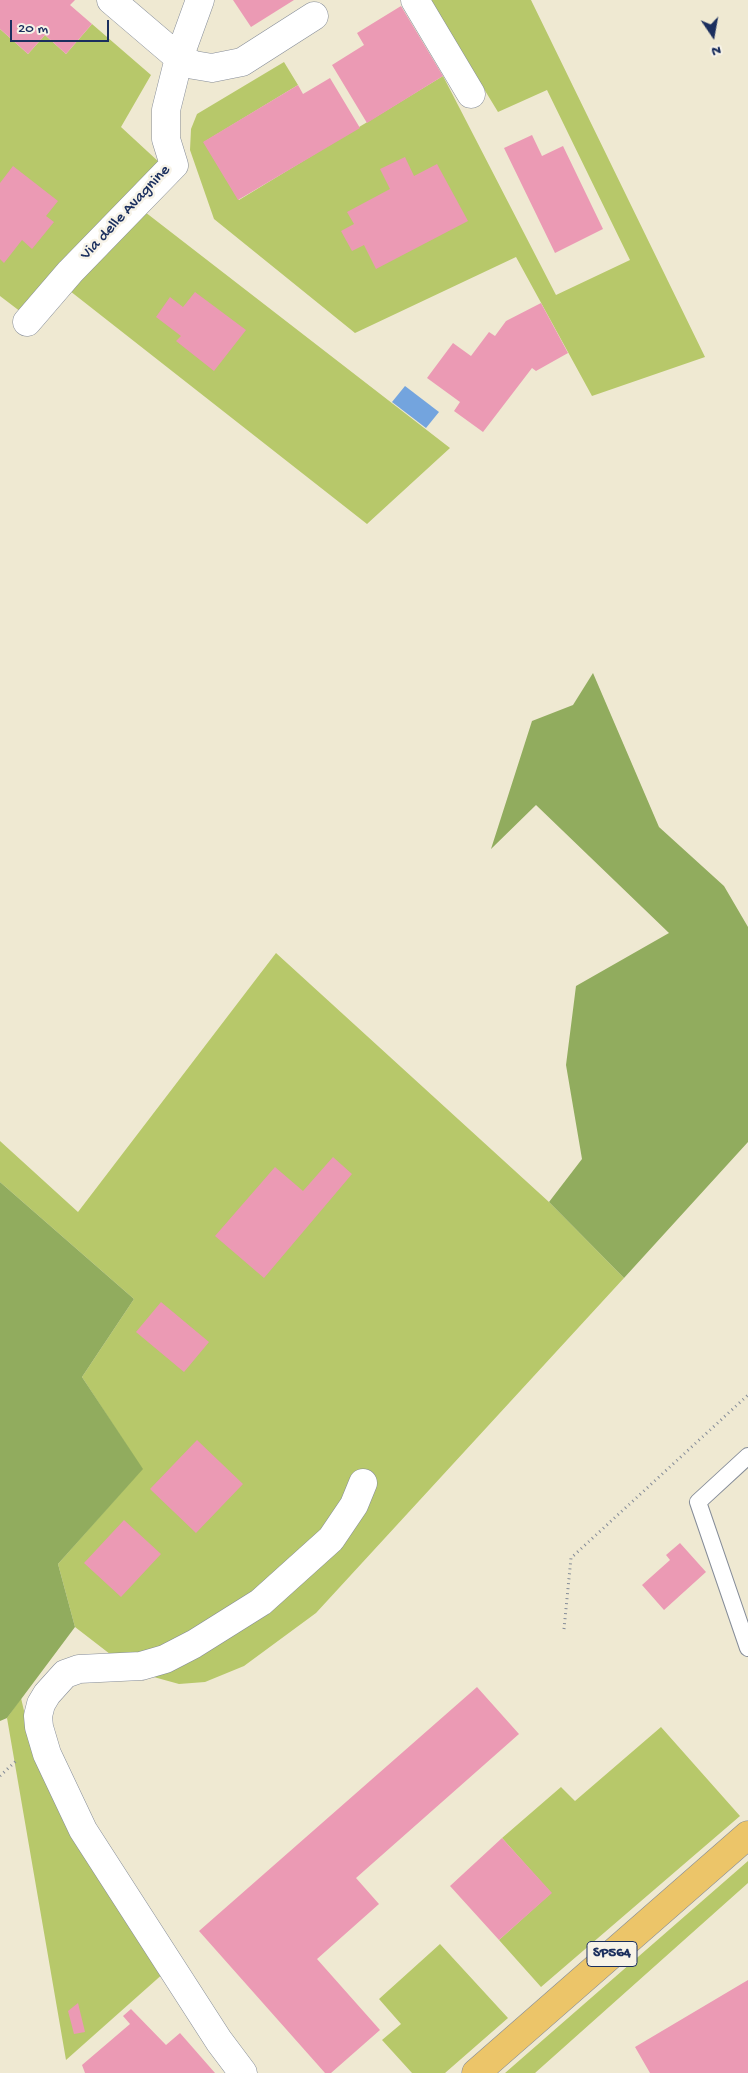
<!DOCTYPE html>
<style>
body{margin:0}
#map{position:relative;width:748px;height:2073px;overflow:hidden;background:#efe9d2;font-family:"Gochi Hand",sans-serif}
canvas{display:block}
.north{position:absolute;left:688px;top:10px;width:50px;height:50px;-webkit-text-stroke:4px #f7f3e8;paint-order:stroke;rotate:168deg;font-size:14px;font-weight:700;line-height:20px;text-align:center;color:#1b2f5e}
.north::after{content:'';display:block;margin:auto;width:18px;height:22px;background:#1b2f5e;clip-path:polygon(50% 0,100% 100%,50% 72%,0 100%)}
.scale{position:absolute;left:10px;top:20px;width:99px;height:22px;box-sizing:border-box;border:2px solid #1b2f5e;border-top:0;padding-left:6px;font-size:15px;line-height:18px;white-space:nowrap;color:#1b2f5e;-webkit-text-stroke:4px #f7f3e8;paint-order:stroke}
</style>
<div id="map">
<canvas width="748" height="2073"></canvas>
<div class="north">N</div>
<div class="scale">20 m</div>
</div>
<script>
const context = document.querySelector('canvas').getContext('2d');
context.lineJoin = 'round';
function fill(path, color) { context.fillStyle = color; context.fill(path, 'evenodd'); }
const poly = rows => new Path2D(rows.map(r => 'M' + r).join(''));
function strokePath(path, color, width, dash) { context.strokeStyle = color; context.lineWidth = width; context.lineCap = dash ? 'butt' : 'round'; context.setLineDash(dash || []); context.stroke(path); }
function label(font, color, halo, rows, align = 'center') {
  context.font = font + ' "Gochi Hand",sans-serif'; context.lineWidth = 5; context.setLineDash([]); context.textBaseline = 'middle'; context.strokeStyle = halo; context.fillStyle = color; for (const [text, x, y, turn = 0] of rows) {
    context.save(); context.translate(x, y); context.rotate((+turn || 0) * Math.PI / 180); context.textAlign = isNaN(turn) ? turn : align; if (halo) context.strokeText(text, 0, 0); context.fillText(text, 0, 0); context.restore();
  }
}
const green = poly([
 [430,0,531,0,705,357,592,396,516,257,355,333,214,219,190,150,191,129,197,114,284,62,298,85,204,142,239,200,443,76,556,295,630,260,547,90,498,112],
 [92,24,151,75,121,127,160,163,21,312,0,296,0,29,28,54,45,35,66,54],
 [145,212,450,448,367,524,70,291],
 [276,953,549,1202,624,1278,316,1613,244,1666,205,1682,179,1684,132,1671,75,1627,58,1564,142,1469,82,1377,134,1299,0,1182,0,1141,78,1212],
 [21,1698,32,1745,165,1972,66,2060,7,1718],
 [661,1727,740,1816,541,1987,499,1940,551,1893,502,1838,561,1787,575,1801],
 [748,1861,748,1883,535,2073,505,2073],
 [440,1944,508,2018,445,2073,412,2073,382,2040,401,2024,379,1999]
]);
const forest = poly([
 [593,673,659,827,724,886,748,927,748,1142,624,1278,549,1202,582,1159,566,1065,576,986,669,933,536,805,491,849,532,721,573,705],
 [0,1182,134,1299,82,1377,143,1469,58,1564,75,1627,7,1718,0,1721]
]);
const water = poly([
 [405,386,439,412,426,428,392,402]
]);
const building = poly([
 [0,0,75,0,70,5,92,24,66,54,45,35,28,54,0,29],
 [233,0,294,0,251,27],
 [401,6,443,76,367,123,332,65,364,45,357,33],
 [330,78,360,128,238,200,203,142,298,85,303,94],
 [532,135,542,156,563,146,603,229,555,253,504,148],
 [405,157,414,176,437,164,468,221,376,269,364,245,352,251,341,231,354,224,347,212,390,189,380,169],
 [13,166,58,201,46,216,54,222,32,249,22,240,4,263,0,259,0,183],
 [195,292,246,330,214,371,176,341,181,336,156,317,170,297,183,307],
 [541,303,568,353,536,371,532,368,483,432,454,411,460,402,427,378,453,343,471,356,489,332,495,336,506,321],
 [333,1157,352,1174,264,1278,215,1236,275,1167,303,1191],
 [161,1302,209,1342,184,1372,136,1332],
 [197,1440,243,1484,196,1533,150,1489],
 [124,1520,161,1554,121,1597,84,1563],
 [680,1543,706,1572,664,1610,642,1585,670,1560,666,1555],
 [477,1687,519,1734,356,1878,379,1904,317,1959,380,2030,331,2073,325,2073,199,1931],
 [502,1838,552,1893,499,1940,450,1886],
 [748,1980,748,2073,650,2073,635,2047],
 [78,2003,85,2032,74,2034,68,2011],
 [131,2009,166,2045,180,2033,215,2073,85,2073,82,2065,130,2024,123,2016]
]);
const path = poly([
 [564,1629,571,1558,748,1395],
 [0,1776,17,1760]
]);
const lane = poly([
 [748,1456,698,1502,748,1648]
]);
const street = poly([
 [111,0,179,58,194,65,212,68,242,62,314,16],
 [415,0,471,94],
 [27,322,70,272,174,165,166,139,166,110,179,58,200,0],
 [243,2073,219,2041,83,1830,47,1754,39,1727,38,1716,41,1704,47,1694,65,1674,79,1669,141,1666,165,1659,194,1644,261,1602,331,1539,354,1505,363,1483]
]);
const primary = poly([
 [476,2073,748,1835]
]);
const shields = [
 [612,1954,50]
];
const shieldNames = [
 ["SP564",612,1954]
];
const streetNames = [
 ["Via delle Avagnine",126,213,-47]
];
fill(green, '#b7c86a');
fill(forest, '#91ac5e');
fill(water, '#73a4de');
fill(building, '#eb9ab4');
strokePath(lane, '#858c98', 18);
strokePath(street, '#858c98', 29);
strokePath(primary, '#858c98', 29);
strokePath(path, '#858c98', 3, [1, 4]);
strokePath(lane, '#fff', 16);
strokePath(street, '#fff', 28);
strokePath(primary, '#ecc569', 28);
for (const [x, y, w] of shields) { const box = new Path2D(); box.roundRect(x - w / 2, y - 12.5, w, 25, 4); context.fillStyle = '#f7f3e8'; context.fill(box); strokePath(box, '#1b2f5e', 1); }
label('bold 15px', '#1b2f5e', null, shieldNames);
label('16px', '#1b2f5e', '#f7f3e8', streetNames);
</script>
